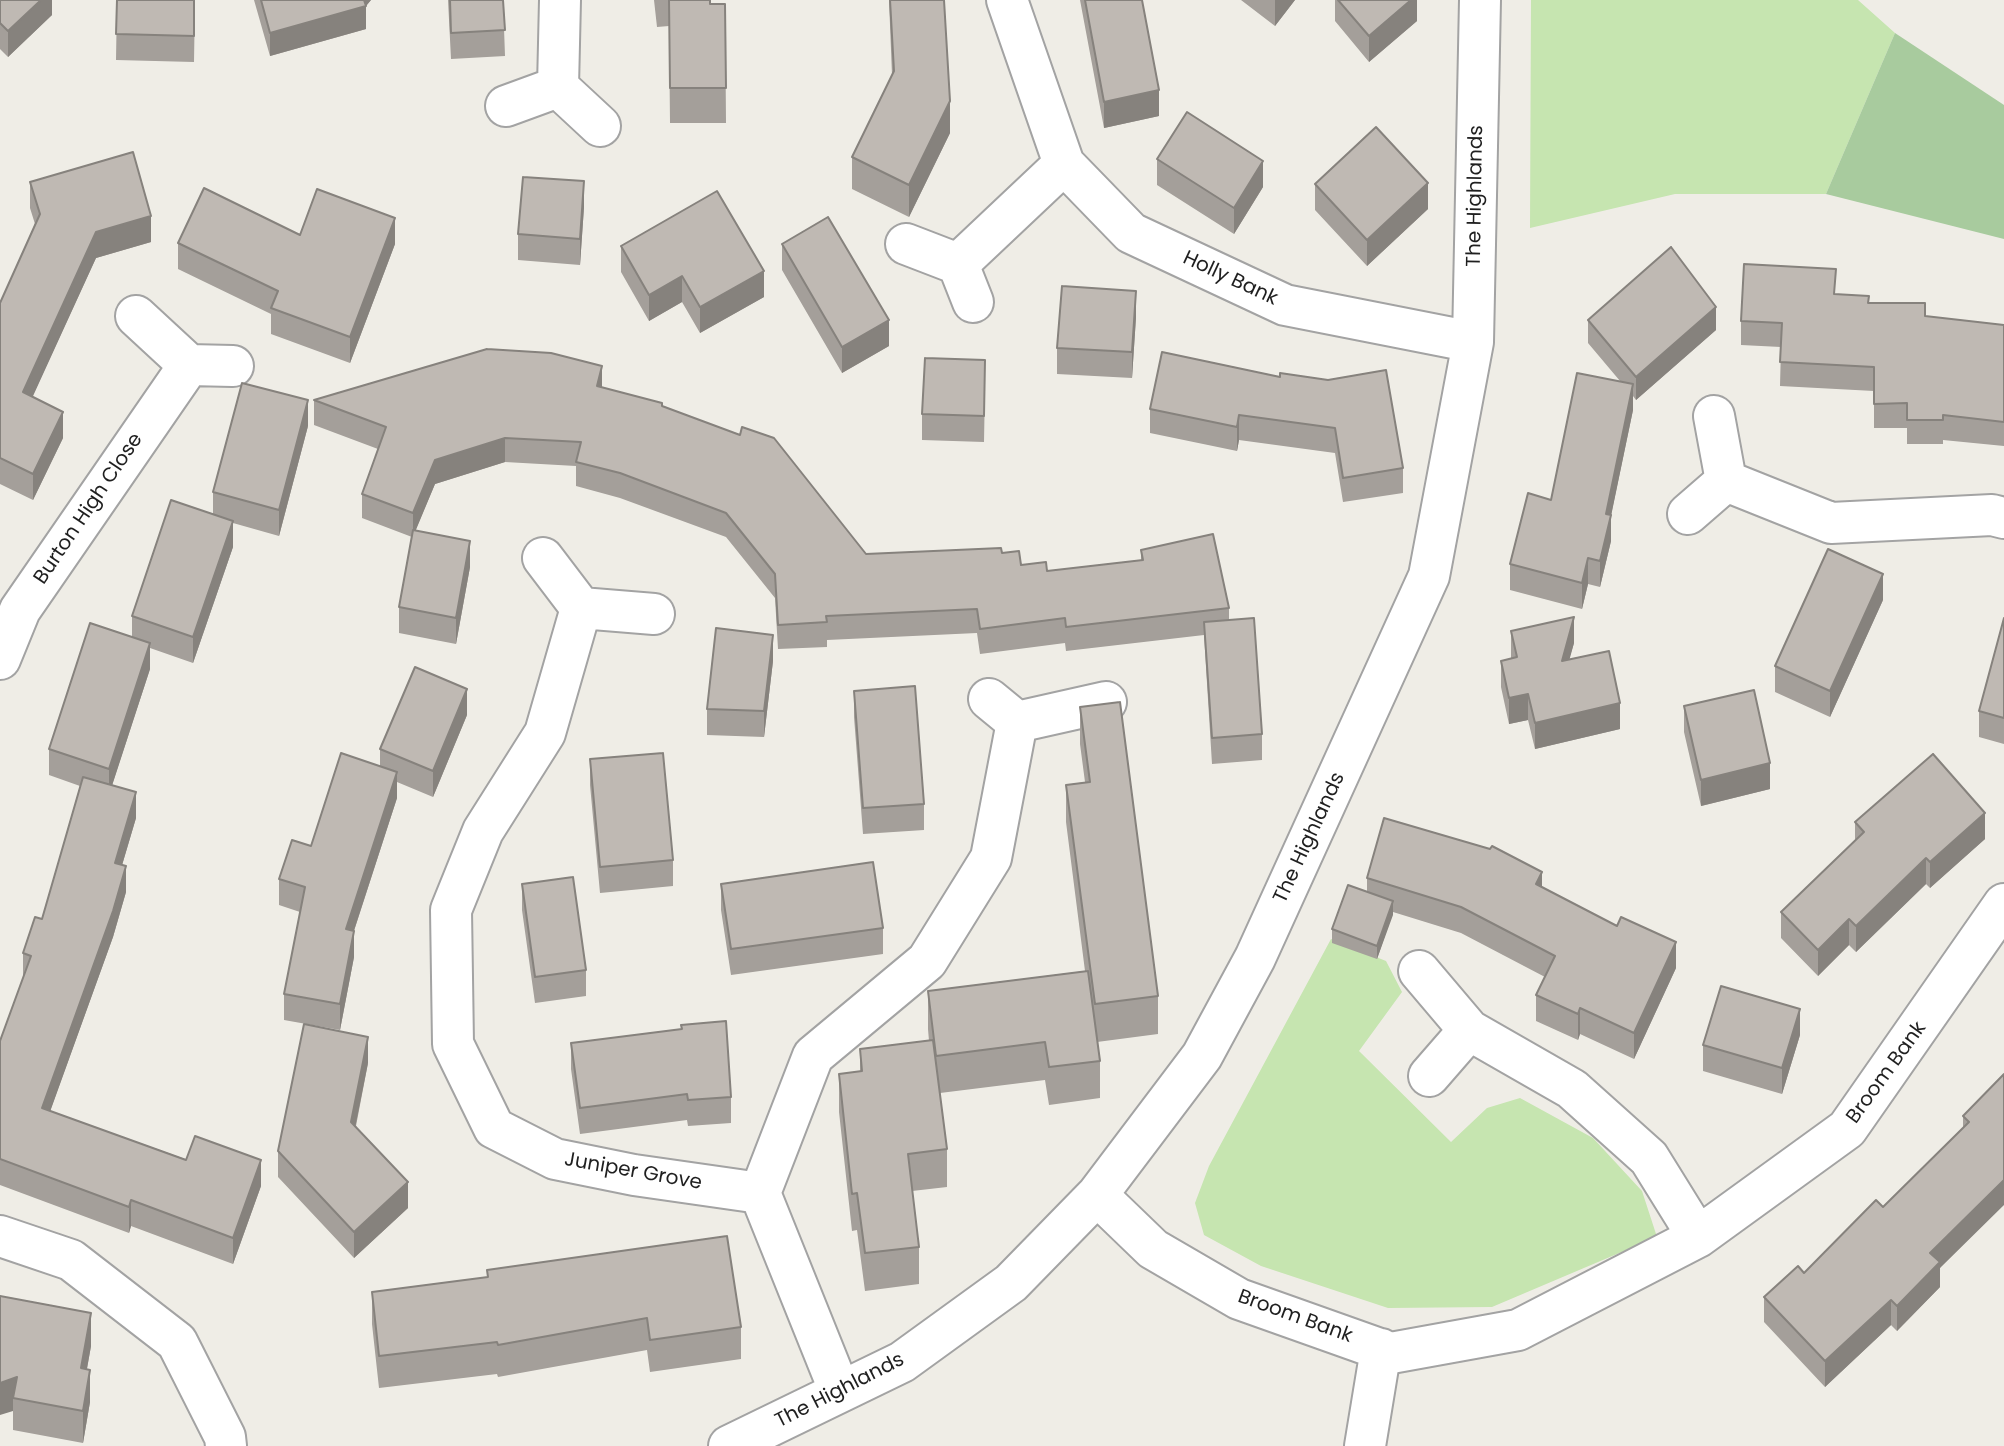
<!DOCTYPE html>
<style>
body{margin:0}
canvas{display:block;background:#efede6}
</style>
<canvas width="2004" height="1446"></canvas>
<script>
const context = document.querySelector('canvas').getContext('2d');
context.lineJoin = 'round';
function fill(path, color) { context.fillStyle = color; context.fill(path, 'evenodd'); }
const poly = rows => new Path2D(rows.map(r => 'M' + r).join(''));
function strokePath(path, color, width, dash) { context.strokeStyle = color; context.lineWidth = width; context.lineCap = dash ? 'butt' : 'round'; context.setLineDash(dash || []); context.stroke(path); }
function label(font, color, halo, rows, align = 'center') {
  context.font = font + ' Poppins,sans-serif'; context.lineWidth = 8; context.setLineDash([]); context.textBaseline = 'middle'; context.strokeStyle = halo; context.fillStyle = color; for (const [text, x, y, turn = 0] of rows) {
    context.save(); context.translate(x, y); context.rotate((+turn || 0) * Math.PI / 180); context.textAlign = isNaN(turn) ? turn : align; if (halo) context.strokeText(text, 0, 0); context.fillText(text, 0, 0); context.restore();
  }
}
const grass = poly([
 [1531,0,1858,0,1895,33,1826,194,1675,194,1530,228],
 [1331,939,1386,961,1402,992,1359,1051,1451,1142,1487,1108,1520,1098,1593,1138,1642,1191,1657,1237,1492,1307,1388,1308,1261,1266,1204,1235,1195,1203,1209,1166]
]);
const forest = poly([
 [1895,33,2004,105,2004,239,1826,194]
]);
const street = poly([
 [560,0,558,87,600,126],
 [1007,0,1064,164,1131,233,1285,305,1473,342],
 [506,106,558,87],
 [906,244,958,264,973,302],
 [958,264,1064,164],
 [189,365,233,366],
 [1714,416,1726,481,1831,523,1992,515,2004,518],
 [1688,514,1726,481],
 [543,558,581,608,545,733,483,831,451,910,453,1044,494,1128,555,1159,634,1175,760,1193],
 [581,608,654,614],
 [0,659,20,610,189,365,136,316],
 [1017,722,1106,702],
 [1419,971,1469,1030,1572,1089,1649,1158,1698,1237],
 [1429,1076,1469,1030],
 [1097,1195,1153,1249,1239,1299,1391,1353,1518,1330,1698,1237,1847,1129,2004,904],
 [0,1236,71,1260,177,1342,225,1437,226,1446],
 [840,1392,760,1193,813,1056,927,961,991,858,1017,722,989,699],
 [729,1446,902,1362,1011,1283,1097,1195,1202,1056,1255,958,1429,576,1473,342,1480,0],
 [1365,1446,1381,1349]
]);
const wall = poly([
 [0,0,52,0,52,15,8,57,0,49],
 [117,0,195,0,194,62,116,60],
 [254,0,371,0,366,6,366,29,270,56],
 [448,0,503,0,505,56,451,59],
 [654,0,710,0,710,4,725,4,726,123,670,123,669,26,657,27],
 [889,0,944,0,950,133,909,217,852,189,852,157,892,75],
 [1080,0,1142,0,1159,116,1104,128],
 [1241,0,1295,0,1275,26],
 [1335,0,1417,0,1417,21,1369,62,1335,21],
 [1157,159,1263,187,1234,234,1157,185],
 [30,182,151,242,96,258,32,397,63,438,33,500,0,484,0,303,35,224,30,208],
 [1315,184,1428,209,1367,266,1315,210],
 [584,207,580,265,518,260,518,234],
 [300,235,395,244,350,363,271,334,271,314,178,269,178,243],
 [782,244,889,346,842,373,782,270],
 [621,246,764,297,700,333,682,302,649,321,621,272],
 [1836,294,1869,303,1925,316,2004,325,2004,446,1943,440,1943,444,1907,444,1907,428,1874,428,1874,391,1780,386,1781,347,1741,345,1741,321],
 [1136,317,1132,378,1057,374,1057,348],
 [1588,320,1716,330,1636,400,1633,396,1633,410,1611,515,1611,541,1600,587,1588,584,1582,609,1510,590,1510,564,1551,500,1620,381,1588,343],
 [1280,377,1403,468,1403,493,1343,502,1335,453,1239,440,1237,451,1150,433,1150,409],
 [985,386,984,442,922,440,922,414],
 [602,387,662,406,866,554,1002,553,1021,565,1047,571,1141,560,1141,550,1229,608,1229,620,1262,734,1262,760,1212,764,1204,635,1066,651,1065,643,980,654,977,633,827,640,827,647,778,649,775,598,726,537,620,498,576,486,576,466,505,462,435,484,415,531,470,567,456,644,399,633,399,607,412,537,362,518,362,494,378,449,314,425,314,400],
 [308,426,279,536,233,523,233,547,193,663,150,648,150,669,112,785,136,818,122,865,126,892,113,937,50,1111,261,1186,233,1264,131,1226,129,1233,0,1185,0,1041,23,979,23,953,42,919,80,786,49,775,49,749,132,637,132,616,213,515,213,492],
 [1883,600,1830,717,1775,692,1775,666],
 [2004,618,2004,744,1979,737,1979,711],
 [1511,631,1574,643,1569,659,1620,729,1535,749,1528,720,1509,724,1501,687,1501,661,1511,658],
 [773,661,764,737,707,735,707,709],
 [854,691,924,804,924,830,863,834,854,717],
 [1684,706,1770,789,1701,806,1684,732],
 [1080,707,1158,996,1158,1034,1097,1042,1100,1061,1100,1098,1049,1105,1045,1080,940,1093,947,1149,947,1187,912,1191,919,1247,919,1284,865,1291,857,1230,852,1231,839,1112,839,1074,860,1071,860,1049,929,1041,928,1029,928,991,1085,971,1066,822,1066,785,1085,782,1080,744],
 [467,715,433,797,397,782,397,798,354,931,354,957,340,1030,284,1020,284,994,300,912,279,905,279,879,311,846,380,766,380,749],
 [590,759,673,860,673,886,600,893,590,785],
 [1855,822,1985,839,1930,888,1926,884,1856,952,1849,945,1818,976,1781,938,1781,912,1855,840],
 [1367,878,1542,887,1676,968,1634,1059,1580,1034,1578,1040,1536,1021,1536,995,1545,977,1461,933,1393,912,1377,959,1332,943,1332,929,1367,892],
 [522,884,586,970,586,996,535,1003,522,910],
 [721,884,883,928,883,954,731,975,721,910],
 [1800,1035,1782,1094,1703,1071,1703,1045],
 [571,1043,731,1097,731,1123,688,1126,687,1120,580,1134,571,1069],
 [368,1063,356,1126,408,1208,354,1258,278,1177,278,1151],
 [2004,1074,1940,1268,1940,1287,1897,1331,1891,1325,1825,1387,1764,1322,1764,1297,1804,1273,1883,1207,1963,1128,1963,1116],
 [487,1270,741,1327,741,1359,650,1372,647,1350,498,1377,497,1374,379,1388,372,1324,372,1292,487,1278],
 [0,1296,91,1346,87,1369,90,1402,83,1443,13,1430,13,1411]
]);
const shadedWall = poly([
 [41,0,52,0,52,15,8,57,8,31],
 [361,0,371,0,366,6,366,29,270,56,270,33],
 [1275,0,1295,0,1275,26],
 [1411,0,1417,0,1417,21,1369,62,1369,36],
 [1159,90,1159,116,1104,128,1104,102],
 [950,101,950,133,909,217,909,185],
 [1263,161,1263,187,1234,234,1234,208],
 [584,181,584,207,580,265,580,239],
 [1428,183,1428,209,1367,266,1367,240],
 [151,216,151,242,96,258,23,418,23,392,96,232],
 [395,218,395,244,350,363,350,337],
 [764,271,764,297,700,333,700,307],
 [682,276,682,302,649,321,649,295],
 [1136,291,1136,317,1132,378,1132,352],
 [1716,307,1716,330,1636,400,1636,377],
 [889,320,889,346,842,373,842,347],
 [602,366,602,390,597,386],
 [1633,384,1633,410,1610,521,1611,515,1611,541,1600,587,1600,561,1606,514],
 [308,400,308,426,279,536,279,510],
 [63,412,63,438,33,500,33,474],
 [1239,415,1239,440,1237,451,1237,427],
 [505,438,505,462,435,484,413,537,413,513,435,460],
 [233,521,233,547,193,663,193,637],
 [470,541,470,567,456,644,456,618],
 [1588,558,1588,584,1582,609,1582,583],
 [1883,574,1883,600,1830,717,1830,691],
 [1574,617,1574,643,1562,687,1562,661],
 [773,635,773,661,764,737,764,711],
 [150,643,150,669,109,795,109,769],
 [467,689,467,715,433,797,433,771],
 [1528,694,1528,720,1509,724,1509,698],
 [1620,703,1620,729,1535,749,1535,723],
 [1770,763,1770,789,1701,806,1701,780],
 [397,772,397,798,346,955,346,929],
 [136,792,136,818,115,889,115,863],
 [1985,813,1985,839,1930,888,1930,862],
 [1926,858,1926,884,1856,952,1856,926],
 [126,866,126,892,113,937,42,1134,42,1108],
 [1542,872,1542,898,1536,884],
 [1393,901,1393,915,1377,959,1377,946],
 [1849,919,1849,945,1818,976,1818,950],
 [354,931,354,957,340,1030,340,1004],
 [1676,942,1676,968,1634,1059,1634,1033],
 [1580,1008,1580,1034,1578,1040,1578,1014],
 [1800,1009,1800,1035,1782,1094,1782,1068],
 [368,1037,368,1063,351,1148,351,1122],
 [261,1160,261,1186,233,1264,233,1238],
 [2004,1180,2004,1205,1940,1268,1940,1287,1897,1331,1897,1306,1930,1253],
 [408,1182,408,1208,354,1258,354,1232],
 [131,1200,131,1226,129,1233,129,1207],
 [1891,1300,1891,1325,1825,1387,1825,1361],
 [91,1313,91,1346,81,1401,81,1368],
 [90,1370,90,1402,83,1443,83,1411],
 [17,1377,13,1398,13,1411,0,1415,0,1383]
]);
const building = poly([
 [0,0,41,0,8,31,0,23,0,0],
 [117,0,194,0,194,36,116,34,117,0],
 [261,0,364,0,366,6,270,33,261,0],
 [450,0,503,0,505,30,451,33,450,0],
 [669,0,710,0,710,4,725,4,726,88,670,88,669,0],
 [890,0,944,0,950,101,909,185,852,157,894,71,890,0],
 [1085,0,1142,0,1159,90,1104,102,1085,0],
 [1338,0,1411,0,1369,36,1338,0],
 [1187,112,1263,161,1234,208,1157,159,1187,112],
 [1376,127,1428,183,1367,240,1315,184,1376,127],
 [133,152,151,216,96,232,23,392,63,412,33,474,0,458,0,303,40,214,30,182,133,152],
 [523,177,584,181,580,239,518,234,523,177],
 [204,188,300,235,317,189,395,218,350,337,271,308,278,291,178,243,204,188],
 [717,191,764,271,700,307,682,276,649,295,621,246,717,191],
 [828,217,889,320,842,347,782,244,828,217],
 [1671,247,1716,307,1636,377,1588,320,1671,247],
 [1744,264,1836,269,1834,294,1869,296,1868,303,1925,303,1925,316,2004,325,2004,422,1943,415,1943,420,1907,420,1907,403,1874,404,1874,367,1780,362,1782,323,1741,321,1744,264],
 [1062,286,1136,291,1132,352,1057,348,1062,286],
 [487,349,551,353,602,366,597,386,662,403,662,406,740,435,742,427,774,438,866,554,1001,548,1002,553,1019,551,1021,565,1046,562,1047,571,1143,560,1141,550,1213,534,1229,608,1066,627,1065,618,980,629,977,609,826,616,827,622,778,625,775,574,726,513,620,473,576,462,581,442,505,438,435,460,413,513,362,494,386,427,314,400,487,349],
 [1162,352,1280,377,1280,373,1328,380,1386,370,1403,468,1343,478,1335,428,1239,415,1237,427,1150,409,1162,352],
 [925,358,985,360,984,416,922,414,925,358],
 [1577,373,1633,384,1606,514,1611,515,1600,561,1588,558,1582,583,1510,564,1528,493,1551,500,1577,373],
 [242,383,308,400,279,510,213,492,242,383],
 [171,500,233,521,193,637,132,616,171,500],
 [413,530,470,541,456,618,399,607,413,530],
 [1828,549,1883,574,1830,691,1775,666,1828,549],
 [1574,617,1562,661,1609,651,1620,703,1535,723,1528,694,1509,698,1501,661,1517,657,1511,631,1574,617],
 [1254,618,1262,734,1212,738,1204,622,1254,618],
 [2004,618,2004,718,1979,711,2004,618],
 [90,623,150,643,109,769,49,749,90,623],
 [716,628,773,635,764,711,707,709,716,628],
 [415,667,467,689,433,771,380,749,415,667],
 [915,686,924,804,863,808,854,691,915,686],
 [1754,690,1770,763,1701,780,1684,706,1754,690],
 [1120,702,1158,996,1095,1004,1066,785,1090,782,1080,707,1120,702],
 [341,753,397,772,346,929,354,931,340,1004,284,994,305,887,279,879,292,840,311,846,341,753],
 [663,753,673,860,600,867,590,759,663,753],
 [1933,754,1985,813,1930,862,1926,858,1856,926,1849,919,1818,950,1781,912,1864,832,1855,822,1933,754],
 [83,777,136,792,115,863,126,866,113,911,42,1108,186,1160,195,1136,261,1160,233,1238,131,1200,129,1207,0,1159,0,1041,31,956,23,953,35,917,42,919,83,777],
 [1384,818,1490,849,1492,846,1542,872,1536,884,1617,926,1621,917,1676,942,1634,1033,1580,1008,1578,1014,1536,995,1555,956,1461,907,1367,878,1384,818],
 [873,862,883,928,731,949,721,884,873,862],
 [573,877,586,970,535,977,522,884,573,877],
 [1348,885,1393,901,1377,946,1332,929,1348,885],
 [1088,971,1100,1061,1049,1067,1045,1042,936,1056,928,991,1088,971],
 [1721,986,1800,1009,1782,1068,1703,1045,1721,986],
 [726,1021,731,1097,688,1100,687,1094,580,1108,571,1043,682,1029,681,1025,726,1021],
 [304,1024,368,1037,351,1122,408,1182,354,1232,278,1151,304,1024],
 [933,1040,947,1149,908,1154,919,1247,865,1253,857,1193,852,1194,839,1074,862,1071,860,1049,933,1040],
 [2004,1074,2004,1180,1930,1253,1940,1262,1897,1306,1891,1300,1825,1361,1764,1297,1798,1266,1804,1273,1876,1200,1883,1207,1969,1122,1963,1116,2004,1074],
 [727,1236,741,1327,650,1340,647,1318,498,1345,497,1342,379,1356,372,1292,488,1277,487,1270,727,1236],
 [0,1296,91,1313,81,1368,90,1370,83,1411,13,1398,17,1377,0,1383,0,1296]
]);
const streetNames = [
 ["The Highlands",1476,196,-89],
 ["Holly Bank",1230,279,25],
 ["Burton High Close",89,509,-56],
 ["The Highlands",1310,838,-65],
 ["Broom Bank",1887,1073,-54],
 ["Juniper Grove",633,1172,10],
 ["Broom Bank",1295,1317,20],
 ["The Highlands",840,1391,-27]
];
fill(grass, '#c6e5b0');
fill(forest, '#a8cb9e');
strokePath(street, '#a3a3a3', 44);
strokePath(street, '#fff', 40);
fill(wall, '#a49f9a');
fill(shadedWall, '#86827d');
fill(building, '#bfb9b3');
strokePath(building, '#86827d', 2);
label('20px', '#1f1f1f', '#fff', streetNames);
</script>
